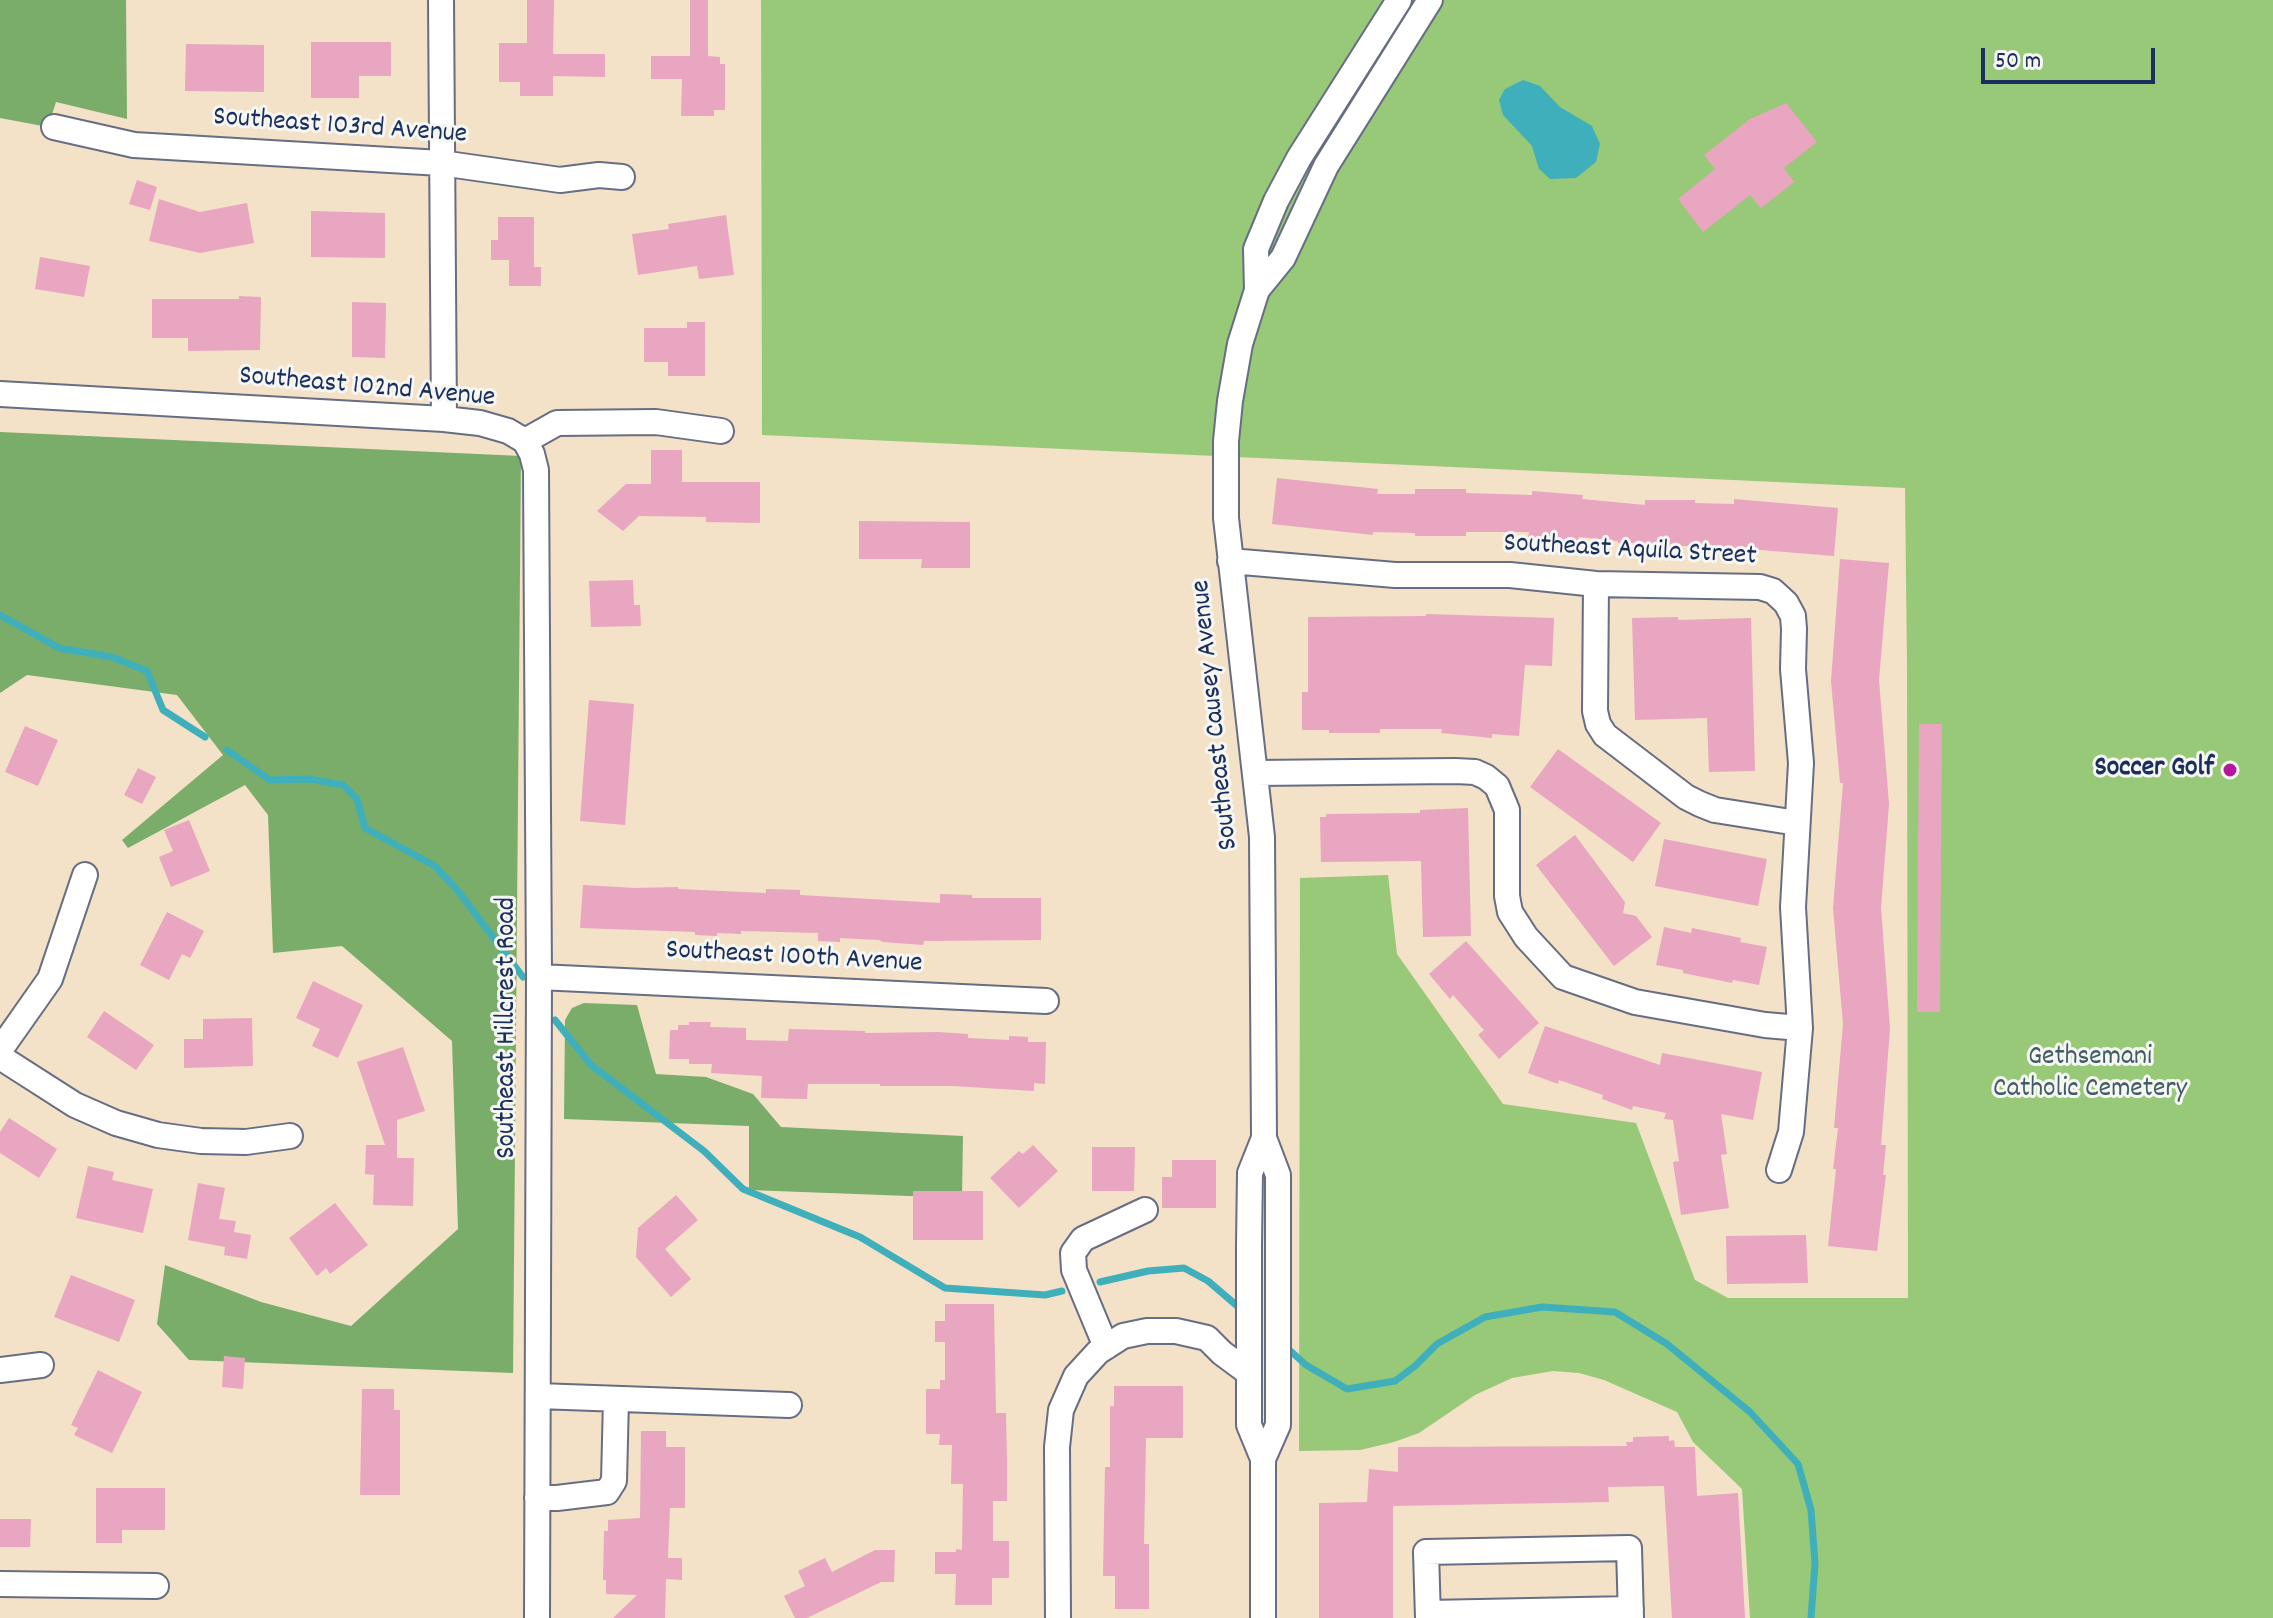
<!DOCTYPE html>
<style>
body{margin:0}
#map{position:relative;width:2273px;height:1618px;overflow:hidden;background:#f3e1c8;font-family:Dekko,sans-serif}
canvas{display:block}
.scale{position:absolute;left:1981px;top:48px;width:174px;height:36px;box-sizing:border-box;border:4px solid #1b2f5e;border-top:0;padding-left:10px;font-size:24px;line-height:28px;white-space:nowrap;color:#1b2f5e;-webkit-text-stroke:6px #f6f6f2;paint-order:stroke}
</style>
<div id="map">
<canvas width="2273" height="1618"></canvas>
<div class="scale">50 m</div>
</div>
<script>
const context = document.querySelector('canvas').getContext('2d');
context.lineJoin = 'round';
function fill(path, color) { context.fillStyle = color; context.fill(path, 'evenodd'); }
const poly = rows => new Path2D(rows.map(r => 'M' + r).join(''));
function strokePath(path, color, width, dash) { context.strokeStyle = color; context.lineWidth = width; context.lineCap = dash ? 'butt' : 'round'; context.setLineDash(dash || []); context.stroke(path); }
function label(font, color, halo, rows, align = 'center') {
  context.font = font + ' Dekko,sans-serif'; context.lineWidth = 6; context.setLineDash([]); context.textBaseline = 'middle'; context.strokeStyle = halo; context.fillStyle = color; for (const [text, x, y, turn = 0] of rows) {
    context.save(); context.translate(x, y); context.rotate((+turn || 0) * Math.PI / 180); context.textAlign = isNaN(turn) ? turn : align; if (halo) context.strokeText(text, 0, 0); context.fillText(text, 0, 0); context.restore();
  }
}
const green = poly([
 [761,0,2273,0,2273,1618,1750,1618,1742,1489,1693,1442,1677,1412,1604,1380,1579,1373,1553,1371,1512,1378,1475,1395,1419,1433,1394,1442,1360,1450,1299,1451,1300,878,1388,875,1397,954,1503,1104,1636,1123,1695,1280,1728,1298,1908,1298,1907,663,1905,488,762,435]
]);
const forest = poly([
 [0,0,126,0,127,119,56,102,48,127,0,118],
 [0,432,521,456,513,1373,189,1360,157,1324,165,1265,261,1302,351,1326,458,1229,452,1041,342,946,273,953,268,815,245,785,128,848,122,840,223,755,177,695,27,675,0,693],
 [584,1003,637,1005,656,1074,706,1077,753,1094,781,1127,963,1136,962,1198,749,1190,749,1126,564,1119,565,1020,572,1008]
]);
const water = poly([
 [1523,80,1540,86,1560,107,1592,126,1600,144,1596,162,1576,178,1550,179,1539,169,1532,146,1503,115,1499,100,1505,89]
]);
const stream = poly([
 [0,615,59,648,112,657,147,671,163,710,205,737],
 [227,750,270,780,309,779,343,785,357,799,365,828,435,866,458,891,523,977],
 [555,1020,591,1065,704,1151,743,1189,860,1237,945,1288,1045,1295,1062,1291],
 [1100,1282,1148,1271,1184,1268,1208,1281,1242,1310],
 [1285,1346,1306,1365,1347,1389,1395,1381,1415,1366,1437,1344,1485,1317,1542,1307,1615,1312,1667,1344,1750,1412,1798,1464,1811,1510,1815,1563,1811,1618]
]);
const building = poly([
 [527,0,554,0,553,54,605,54,605,77,553,76,553,96,520,96,520,82,499,82,499,43,527,43],
 [690,0,708,0,708,56,720,57,720,64,725,64,725,110,714,110,714,116,681,116,682,79,651,79,651,56,690,56],
 [311,42,391,42,391,76,359,76,359,98,311,98],
 [186,44,264,45,264,92,185,91],
 [1786,103,1817,142,1784,168,1794,182,1761,208,1750,195,1703,232,1678,199,1715,169,1704,155,1750,119],
 [137,180,157,187,150,210,129,204],
 [159,199,200,212,247,203,254,243,200,253,149,241],
 [311,211,385,213,385,258,311,257],
 [726,215,734,275,699,279,697,266,638,275,632,234,669,229,668,224],
 [498,217,534,217,534,267,541,267,541,286,509,286,509,260,491,260,491,240,498,240],
 [40,257,90,266,84,297,35,289],
 [239,296,261,297,260,350,188,351,188,338,152,338,152,299,239,299],
 [352,302,386,303,385,358,352,357],
 [687,322,705,322,705,376,668,376,668,362,644,362,644,328,687,328],
 [651,450,682,450,682,482,760,482,760,523,706,522,706,517,639,516,623,531,597,511,626,484,651,484],
 [1277,478,1378,489,1377,494,1415,494,1415,489,1466,489,1466,493,1532,495,1532,491,1583,495,1582,499,1645,505,1645,500,1695,500,1695,503,1734,504,1734,499,1838,508,1834,556,1712,546,1645,546,1645,543,1618,543,1618,541,1579,537,1578,541,1528,537,1529,532,1466,532,1466,536,1415,536,1415,533,1373,532,1373,535,1272,524],
 [859,521,970,522,970,568,921,568,922,559,859,559],
 [1840,559,1889,563,1879,680,1889,804,1881,908,1890,1029,1881,1145,1886,1145,1883,1175,1886,1175,1877,1251,1828,1246,1836,1169,1833,1169,1838,1128,1834,1128,1843,1024,1833,908,1843,783,1840,783,1831,681],
 [633,580,634,605,640,605,641,626,591,627,589,581],
 [1426,614,1554,618,1552,666,1525,665,1519,736,1492,734,1492,738,1441,733,1442,729,1380,729,1380,733,1329,733,1329,730,1302,730,1302,692,1308,692,1308,617,1426,616],
 [1678,617,1678,620,1751,618,1755,771,1709,772,1707,718,1635,720,1632,618],
 [589,700,634,704,625,825,580,821],
 [1919,724,1942,724,1940,1012,1917,1012],
 [25,726,58,740,38,786,5,772],
 [1558,749,1661,823,1633,862,1530,787],
 [138,768,156,777,142,804,124,795],
 [1468,808,1471,936,1423,937,1421,861,1321,862,1320,817,1326,817,1326,814,1420,813,1420,810],
 [189,820,210,871,171,887,159,857,173,851,164,830],
 [1575,835,1625,902,1623,913,1636,916,1652,937,1614,966,1536,865],
 [1664,839,1767,859,1758,906,1655,886],
 [583,885,636,888,678,887,678,889,766,893,766,889,800,890,800,895,940,903,940,894,972,895,972,898,1041,898,1041,940,924,941,923,945,883,942,879,940,840,938,840,942,818,941,818,933,741,931,741,934,717,933,717,936,695,935,695,932,580,928],
 [167,912,204,931,190,958,182,954,169,980,140,965],
 [1664,927,1691,933,1692,928,1741,938,1740,942,1767,947,1759,985,1733,980,1732,983,1683,973,1683,970,1656,965],
 [1466,941,1539,1023,1499,1059,1478,1035,1484,1030,1453,995,1450,999,1429,974],
 [313,981,363,1005,338,1058,312,1046,320,1029,296,1018],
 [104,1011,154,1045,136,1070,87,1037],
 [252,1018,253,1066,184,1068,184,1039,203,1039,203,1019],
 [689,1022,711,1022,710,1027,746,1028,746,1040,788,1041,789,1029,865,1031,865,1033,938,1032,968,1034,968,1038,1009,1040,1009,1036,1028,1037,1028,1042,1046,1042,1045,1084,1034,1083,1034,1091,952,1086,880,1086,880,1084,808,1084,807,1099,761,1098,762,1076,711,1073,712,1064,689,1064,689,1059,669,1059,670,1030,678,1030,678,1025,689,1025],
 [1545,1026,1660,1065,1662,1053,1762,1072,1753,1120,1721,1114,1727,1154,1721,1155,1729,1208,1681,1215,1673,1162,1679,1161,1673,1120,1664,1119,1666,1113,1633,1106,1632,1110,1602,1099,1603,1095,1559,1080,1558,1084,1528,1073],
 [403,1047,425,1111,397,1120,397,1158,414,1158,413,1206,373,1205,374,1175,365,1174,366,1145,385,1145,357,1062],
 [9,1118,57,1149,39,1178,0,1153,0,1132],
 [1033,1145,1058,1171,1019,1208,990,1178,1019,1151,1023,1154],
 [1092,1147,1135,1147,1134,1191,1092,1191],
 [1172,1160,1216,1160,1216,1208,1162,1208,1162,1177,1172,1177],
 [88,1166,114,1172,112,1180,153,1189,143,1233,76,1218],
 [198,1183,225,1188,219,1219,236,1221,234,1232,251,1235,247,1259,224,1255,225,1247,188,1240],
 [913,1191,983,1191,983,1240,913,1240],
 [676,1195,698,1220,665,1249,691,1279,671,1297,636,1257,638,1228],
 [335,1203,368,1245,330,1274,326,1268,317,1276,289,1238],
 [1806,1235,1808,1283,1727,1284,1726,1236],
 [71,1275,135,1300,119,1342,54,1317],
 [945,1304,994,1304,996,1413,1006,1413,1007,1463,1007,1501,993,1501,993,1541,1009,1541,1009,1578,992,1578,992,1605,955,1605,956,1574,935,1574,935,1552,956,1552,956,1549,962,1550,963,1484,951,1484,952,1445,939,1445,940,1434,926,1434,926,1389,940,1389,940,1380,945,1380,945,1342,935,1342,935,1321,945,1321],
 [224,1356,245,1358,243,1389,222,1387],
 [98,1370,142,1392,112,1453,74,1435,78,1428,71,1425],
 [1114,1386,1183,1386,1183,1438,1146,1438,1144,1544,1149,1544,1149,1609,1115,1609,1115,1576,1103,1576,1105,1467,1110,1467,1110,1406,1114,1406],
 [362,1389,394,1389,394,1410,400,1410,400,1495,360,1495],
 [641,1431,666,1431,666,1447,685,1447,685,1508,670,1508,668,1558,682,1558,682,1580,666,1579,665,1618,613,1618,637,1595,606,1594,606,1580,603,1580,604,1531,608,1531,608,1520,640,1518],
 [1669,1436,1669,1441,1674,1440,1675,1447,1695,1447,1697,1496,1738,1493,1745,1618,1672,1618,1664,1486,1608,1487,1609,1502,1393,1506,1393,1618,1319,1618,1319,1503,1367,1502,1369,1469,1398,1472,1398,1447,1627,1446,1626,1442,1633,1442,1633,1437],
 [96,1488,165,1488,165,1530,122,1530,122,1543,96,1543],
 [0,1519,31,1519,30,1547,0,1547],
 [875,1550,895,1550,894,1582,881,1582,807,1618,795,1618,784,1596,805,1586,798,1571,825,1558,832,1572]
]);
const minor = poly([
 [441,0,444,419],
 [54,127,134,145,441,163,560,180,599,175,622,177],
 [1257,290,1283,258,1326,166,1430,0],
 [0,394,444,419,480,423,508,431,525,441,557,423,656,422,721,431],
 [525,441,532,454,536,470,539,977,537,1618],
 [1230,561,1395,575,1510,575,1596,584,1760,587,1773,591,1786,603,1793,616,1794,629,1793,669,1801,763,1793,907,1800,1028,1791,1132,1779,1170],
 [1596,584,1595,711,1598,724,1605,735,1686,797,1700,804,1715,810,1797,823],
 [1255,773,1455,771,1475,772,1486,777,1497,786,1507,810,1507,896,1510,912,1526,937,1563,977,1635,1002,1765,1025,1800,1028],
 [539,977,1046,1001],
 [0,1050,50,979,85,875],
 [0,1057,75,1105,116,1123,158,1135,201,1141,246,1142,290,1136],
 [1106,1347,1074,1270,1073,1253,1083,1239,1145,1210],
 [0,1370,41,1365],
 [538,1396,789,1405],
 [1263,1459,1278,1425,1278,1175,1264,1138,1262,837,1226,518,1226,441,1230,401,1240,344,1257,290,1256,249,1276,201,1299,158,1399,0],
 [537,1498,557,1498,607,1492,614,1481,616,1399],
 [0,1584,156,1586],
 [1428,1613,1631,1609],
 [1058,1618,1057,1447,1061,1410,1076,1376,1098,1352,1123,1336,1147,1331,1176,1331,1207,1338,1222,1353,1249,1373],
 [1263,1618,1263,1459,1249,1425,1249,1245,1250,1173,1264,1138],
 [1428,1618,1426,1552,1629,1548,1631,1618]
]);
const markers = [
 [2230,770,8,"#b5179e"]
];
const streetNames = [
 ["Southeast 103rd Avenue",340,128,4],
 ["Southeast 102nd Avenue",367,389,5],
 ["Southeast Aquila Street",1630,552,3],
 ["Southeast Causey Avenue",1217,715,-96],
 ["Southeast 100th Avenue",794,959,3],
 ["Southeast Hillcrest Road",509,1028,-90]
];
const poiNames = [
 ["Soccer Golf",2214,770]
];
const parkNames = [
 ["Gethsemani",2090,1059],
 ["Catholic Cemetery",2090,1091]
];
fill(green, '#98c979');
fill(forest, '#7aad69');
fill(water, '#3fafbb');
strokePath(stream, '#3fafbb', 7);
fill(building, '#e9a6c0');
strokePath(minor, '#676d83', 28);
strokePath(minor, '#fff', 24);
for (const [x, y, r, color] of markers) { const dot = new Path2D(); dot.arc(x, y, r, 0, 2 * Math.PI); context.fillStyle = color; context.fill(dot); strokePath(dot, '#f6f6f2', 3); }
label('28px', '#1b2f5e', '#f6f6f2', streetNames);
label('bold 28px', '#1b2f5e', '#f6f6f2', poiNames, 'right');
label('28px', '#405d66', '#f6f6f2', parkNames);
</script>
